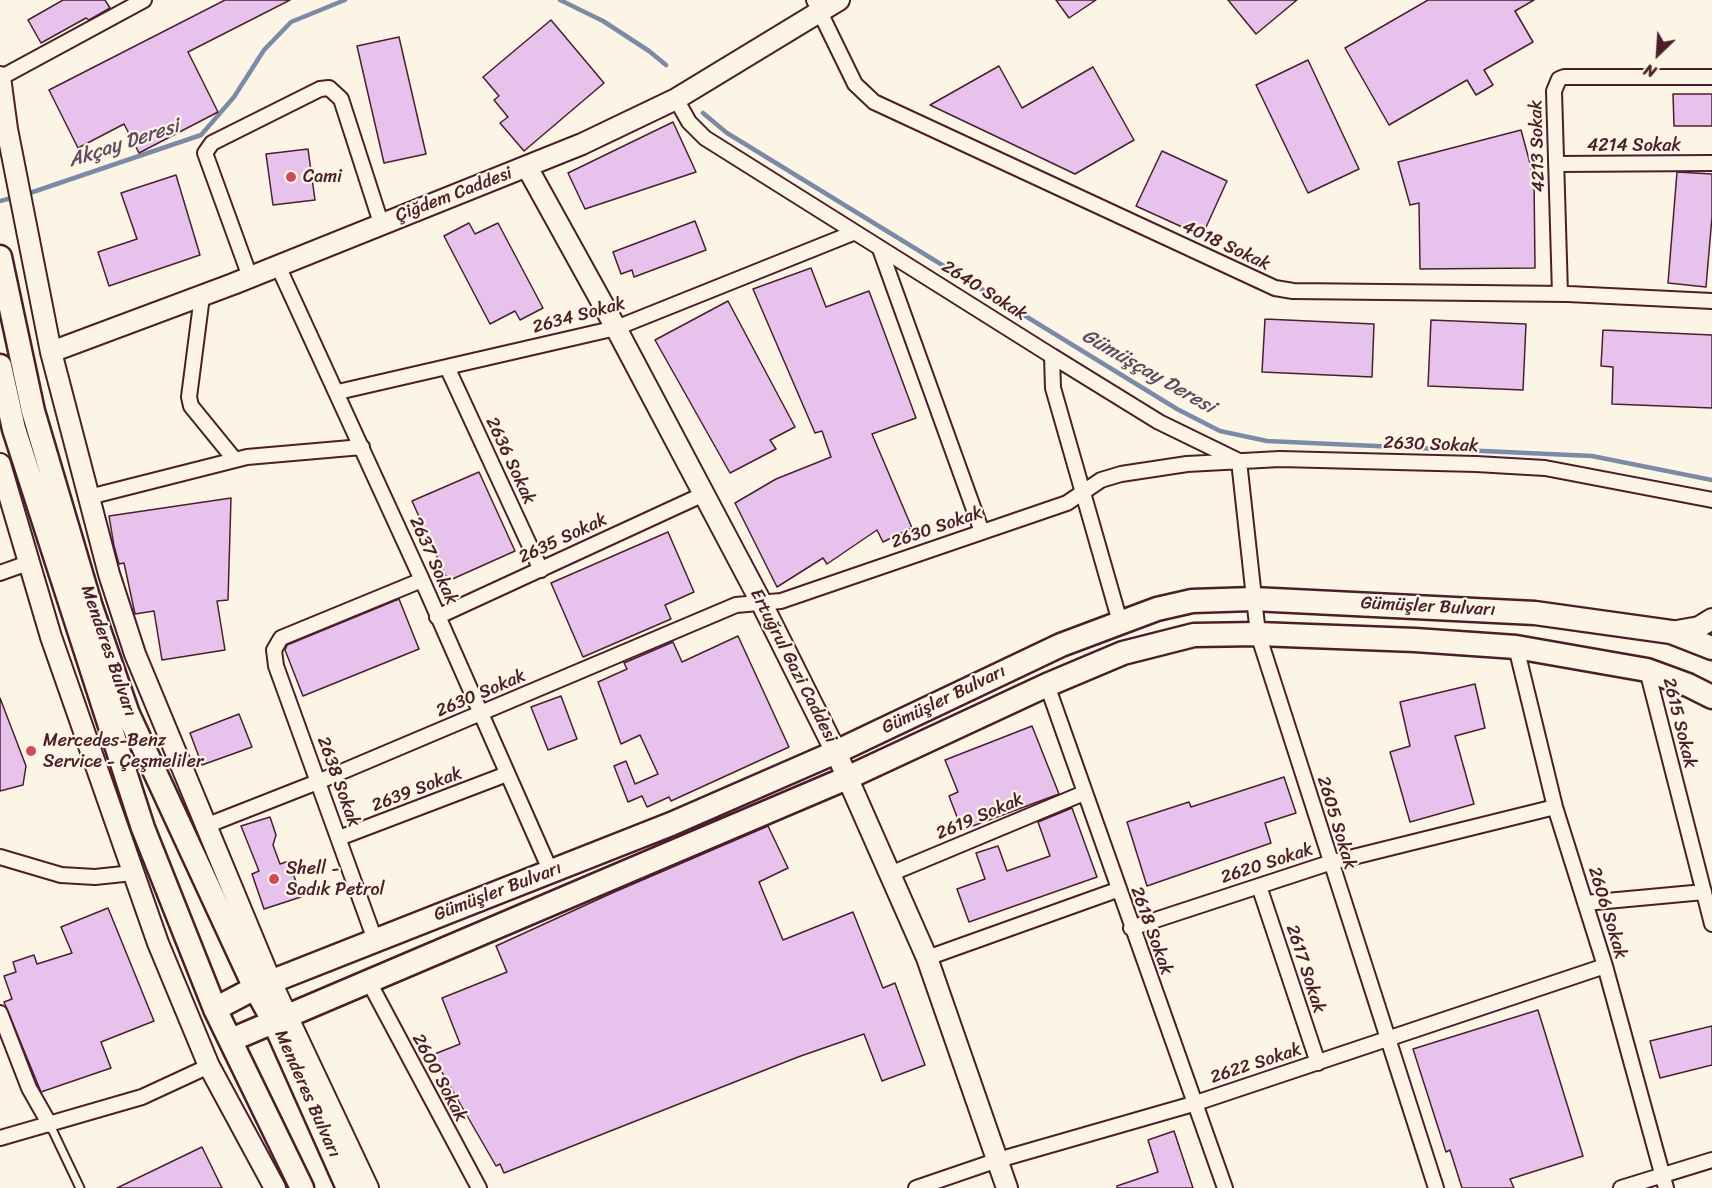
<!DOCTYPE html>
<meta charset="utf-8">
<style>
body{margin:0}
#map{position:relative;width:1712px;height:1188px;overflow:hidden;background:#fcf5e5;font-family:Sriracha,sans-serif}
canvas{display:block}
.north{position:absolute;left:1628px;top:24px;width:60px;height:60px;-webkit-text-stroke:4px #fcf5e5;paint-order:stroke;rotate:205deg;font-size:16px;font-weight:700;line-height:24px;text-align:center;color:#4a1f2b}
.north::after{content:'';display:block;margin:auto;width:21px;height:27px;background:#4a1f2b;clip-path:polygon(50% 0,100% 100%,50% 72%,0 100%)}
</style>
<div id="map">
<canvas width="1712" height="1188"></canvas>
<div class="north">N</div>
</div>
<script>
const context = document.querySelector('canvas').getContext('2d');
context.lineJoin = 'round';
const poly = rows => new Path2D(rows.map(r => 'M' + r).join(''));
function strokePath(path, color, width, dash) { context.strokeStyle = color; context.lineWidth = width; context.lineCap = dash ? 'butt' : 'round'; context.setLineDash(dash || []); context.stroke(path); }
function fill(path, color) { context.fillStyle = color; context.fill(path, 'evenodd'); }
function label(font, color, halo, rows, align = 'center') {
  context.font = font + ' Sriracha,sans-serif'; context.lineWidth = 4.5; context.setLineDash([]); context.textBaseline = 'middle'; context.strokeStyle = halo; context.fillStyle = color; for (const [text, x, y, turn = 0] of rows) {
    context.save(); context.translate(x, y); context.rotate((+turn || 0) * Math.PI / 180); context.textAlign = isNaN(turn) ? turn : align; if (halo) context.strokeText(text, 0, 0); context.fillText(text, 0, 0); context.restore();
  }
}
const stream = poly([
 [560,0,603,21,649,51,666,65],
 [703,113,727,133,1177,409,1220,431,1267,441,1592,456,1712,480],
 [24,195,201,135,234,97,264,50,291,22,345,0],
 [0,201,15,197]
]);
const building = poly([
 [63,0,105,0,110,8,89,20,86,18,41,43,28,20,63,0],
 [225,0,290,0,188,52,218,112,139,153,124,124,78,148,49,90,225,0],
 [1056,0,1096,0,1069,18,1056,0],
 [1228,0,1297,0,1256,34,1228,0],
 [1428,0,1534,0,1515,11,1533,42,1484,70,1493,85,1476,95,1467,80,1389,125,1345,48,1428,0],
 [551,20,604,83,524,151,500,123,508,117,494,100,499,96,483,77,551,20],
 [399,37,426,154,384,163,357,46,399,37],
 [1308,60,1359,169,1308,193,1256,85,1308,60],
 [999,66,1022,108,1093,67,1134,140,1075,174,930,105,999,66],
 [1673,94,1712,94,1712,126,1674,126,1673,94],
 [673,122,696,172,585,209,568,173,673,122],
 [1521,130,1534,178,1535,268,1420,269,1419,203,1410,205,1398,162,1521,130],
 [308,149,315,200,273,205,266,154,308,149],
 [1162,151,1227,181,1202,236,1136,206,1162,151],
 [1677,172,1712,174,1712,217,1706,287,1668,283,1677,172],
 [176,175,200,255,109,286,98,252,137,239,121,193,176,175],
 [695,221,706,250,634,277,632,270,621,274,613,252,695,221],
 [469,223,475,234,498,223,543,308,520,320,515,311,490,324,444,236,469,223],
 [811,268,826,307,869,291,916,418,872,434,912,528,883,542,877,530,827,564,823,558,777,587,735,503,776,479,831,457,822,431,815,433,753,289,811,268],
 [728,301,795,427,770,440,776,449,730,473,655,340,728,301],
 [1265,319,1374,324,1372,377,1262,372,1265,319],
 [1431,320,1526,324,1523,390,1428,386,1431,320],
 [1603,330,1712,335,1712,408,1612,404,1613,367,1601,366,1603,330],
 [479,472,515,551,448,581,412,501,479,472],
 [231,498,228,600,217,601,225,650,162,660,154,611,135,614,124,563,119,564,114,546,109,516,231,498],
 [668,532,694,592,665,605,671,619,583,657,551,583,668,532],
 [399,599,419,649,303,696,285,650,287,645,399,599],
 [738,636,789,747,671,801,669,797,647,807,642,796,628,802,614,766,626,761,635,784,658,774,640,735,621,744,598,682,627,669,624,663,673,642,682,662,738,636],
 [1475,684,1485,728,1455,736,1474,804,1410,822,1390,752,1410,746,1400,702,1475,684],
 [561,696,577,739,548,750,531,707,561,696],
 [0,698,26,766,23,785,0,791,0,698],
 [239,714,252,747,202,765,190,733,239,714],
 [1032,726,1059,794,962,830,949,796,958,792,945,760,1032,726],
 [1284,777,1296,813,1265,823,1271,843,1147,886,1127,822,1189,802,1191,807,1284,777],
 [1072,808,1097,877,969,922,957,889,985,879,976,853,998,846,1007,871,1050,856,1038,822,1072,808],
 [270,817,276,835,273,845,280,864,289,861,301,897,264,909,252,874,259,871,241,826,270,817],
 [768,826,788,868,759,882,783,940,853,912,883,988,895,983,925,1065,882,1081,864,1034,798,1057,504,1173,500,1164,496,1166,432,1055,460,1044,442,998,507,972,496,946,612,893,768,826],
 [108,908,154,1021,101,1042,111,1068,41,1092,4,1002,12,999,4,976,16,972,13,962,34,955,37,964,72,953,61,927,108,908],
 [1538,1010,1583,1156,1510,1179,1514,1188,1462,1188,1450,1150,1446,1152,1413,1049,1538,1010],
 [1712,1026,1712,1065,1660,1078,1650,1041,1712,1026],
 [1174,1131,1193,1188,1117,1188,1117,1186,1158,1172,1148,1140,1174,1131],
 [202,1147,222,1188,117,1188,202,1147]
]);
const lane = poly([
 [50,1125,80,1188]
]);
const street = poly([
 [814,0,855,84,874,102,1275,288,1293,291,1568,294,1712,301],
 [0,78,144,0],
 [676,99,689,122,705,138,1052,356,1053,388,1120,622],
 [1557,164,1712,163],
 [880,249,982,532],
 [278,266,422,580,551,872],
 [250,277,205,153,212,143,320,89,329,88,341,99,381,223],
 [1560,294,1554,91,1559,79,1564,77,1712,77],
 [202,296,189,397,191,406,235,460],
 [1052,356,1159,422,1239,461,1258,634,1436,1188],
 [447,367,541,570],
 [338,392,616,328,853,233],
 [89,497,247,457,362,447],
 [0,573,28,563],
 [437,617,704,494],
 [1516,647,1555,807,1605,966,1666,1188],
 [1647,670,1712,924],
 [1047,685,1225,1188],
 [208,825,320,781,736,605,781,601,1067,503,1101,480,1121,474,1187,464,1280,459,1476,464,1545,468,1712,500],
 [339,838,507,774],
 [0,857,61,875,95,877,133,873],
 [890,874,1084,793],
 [1259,886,1318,1063],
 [1585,903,1704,892],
 [1131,928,1329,863,1555,807],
 [375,940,276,666,274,650,281,638,422,580],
 [927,958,1117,890],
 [369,982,479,1188],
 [0,1013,29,1088,50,1125],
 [0,1138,142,1097,209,1066],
 [916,1188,998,1160,1193,1104,1605,966],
 [1621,1188,1712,1160]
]);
const secondary = poly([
 [0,77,7,129,51,352,109,574,135,654,271,982,368,1188],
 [527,167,616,328,761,602,836,752,927,958,1007,1188],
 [51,352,233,284,582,144,676,99,839,0],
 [0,464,51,637,158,943,209,1066,275,1188],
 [1671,632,1699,627,1712,619]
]);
const primary = poly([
 [0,257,33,411,91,607,128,714,255,988,274,1022,348,1188],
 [0,366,14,429,143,828,215,1009,302,1188],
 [215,1009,255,988,671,824,836,752,1061,645,1157,609,1192,601,1253,599,1535,613,1671,632,1712,648],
 [231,1040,847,778,1047,685,1123,653,1194,635,1258,634,1415,640,1516,647,1647,670,1688,685,1712,697]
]);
const markers = [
 [291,177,6,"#d1495b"],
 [31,751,6,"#d1495b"],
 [274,879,6,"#d1495b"]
];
const streetNames = [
 ["4213 Sokak",1538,146,-92],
 ["4214 Sokak",1634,146],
 ["Çiğdem Caddesi",454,195,-21],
 ["4018 Sokak",1226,246,25],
 ["2640 Sokak",984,291,32],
 ["2634 Sokak",579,316,-15],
 ["2630 Sokak",1431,445,2],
 ["2636 Sokak",510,461,65],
 ["2630 Sokak",937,528,-19],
 ["2635 Sokak",563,539,-25],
 ["2637 Sokak",433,561,66],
 ["Gümüşler Bulvarı",1428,607,3],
 ["Menderes Bulvarı",108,651,71],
 ["Ertuğrul Gazi Caddesi",793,666,63],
 ["2630 Sokak",481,694,-23],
 ["Gümüşler Bulvarı",944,700,-26],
 ["2615 Sokak",1679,723,76],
 ["2638 Sokak",338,782,70],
 ["2639 Sokak",417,790,-21],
 ["2619 Sokak",980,817,-23],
 ["2605 Sokak",1336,823,73],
 ["2620 Sokak",1267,864,-18],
 ["Gümüşler Bulvarı",498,892,-21],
 ["2606 Sokak",1607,913,73],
 ["2618 Sokak",1151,931,70],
 ["2617 Sokak",1305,969,72],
 ["2622 Sokak",1256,1064,-18],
 ["2600 Sokak",439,1078,62],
 ["Menderes Bulvarı",307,1094,66]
];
const poiNames = [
 ["Cami",303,177],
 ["Mercedes-Benz",43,741],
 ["Service - Çeşmeliler",43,762],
 ["Shell -",286,869],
 ["Sadık Petrol",286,890]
];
const waterNames = [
 ["Akçay Deresi",124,144,-18],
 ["Gümüşçay Deresi",1148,372,30]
];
strokePath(stream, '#7c89a7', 4.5);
fill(building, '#e6c2ec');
strokePath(building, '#4a1f2b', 1.5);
strokePath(lane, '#4a1f2b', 11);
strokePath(street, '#4a1f2b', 18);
strokePath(secondary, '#4a1f2b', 24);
strokePath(primary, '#4a1f2b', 27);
strokePath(lane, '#fcf5e5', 7);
strokePath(street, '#fcf5e5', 14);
strokePath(secondary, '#fcf5e5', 20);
strokePath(primary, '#fcf5e5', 22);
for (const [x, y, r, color] of markers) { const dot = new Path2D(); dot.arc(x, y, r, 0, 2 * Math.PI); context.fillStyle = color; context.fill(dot); strokePath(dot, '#fcf5e5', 2); }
label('18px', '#4a1f2b', '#fcf5e5', streetNames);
label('18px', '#4a1f2b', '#fcf5e5', poiNames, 'left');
label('italic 20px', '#5f4b5f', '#fcf5e5', waterNames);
</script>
